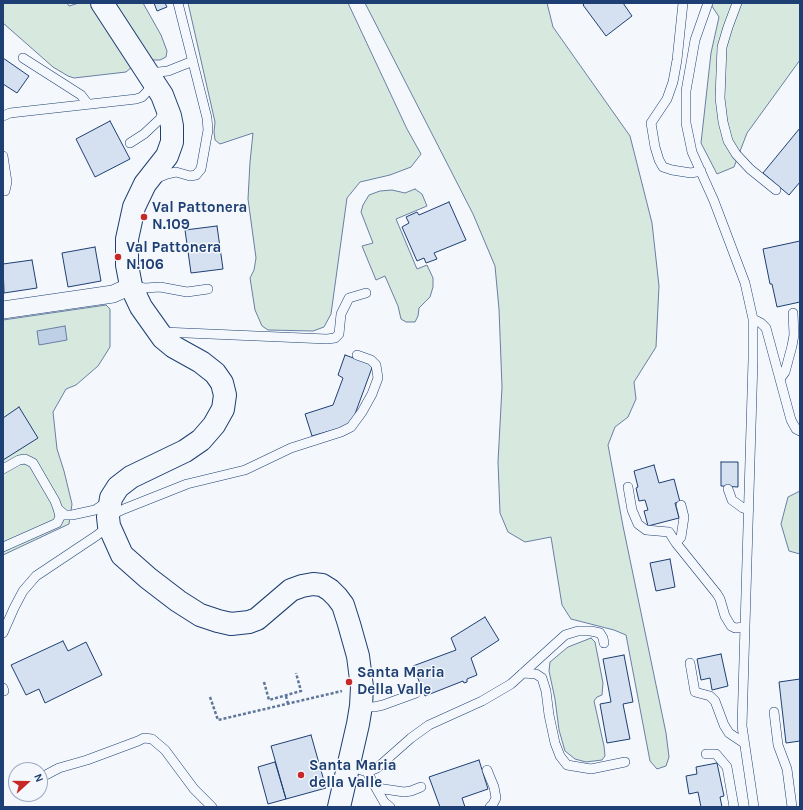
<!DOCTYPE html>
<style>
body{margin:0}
#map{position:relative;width:803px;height:810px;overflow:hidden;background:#f4f7fb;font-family:Karla,sans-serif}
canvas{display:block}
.frame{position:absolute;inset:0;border:4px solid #1d3f73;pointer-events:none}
.north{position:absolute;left:8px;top:762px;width:40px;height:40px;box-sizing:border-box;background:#f4f7fb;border:1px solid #9eadc5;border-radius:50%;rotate:69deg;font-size:11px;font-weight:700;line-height:16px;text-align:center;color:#1d3f73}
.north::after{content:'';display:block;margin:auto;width:14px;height:18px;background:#c62828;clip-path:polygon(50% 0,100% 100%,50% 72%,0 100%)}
</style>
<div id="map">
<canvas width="803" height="810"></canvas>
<div class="frame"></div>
<div class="north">N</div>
</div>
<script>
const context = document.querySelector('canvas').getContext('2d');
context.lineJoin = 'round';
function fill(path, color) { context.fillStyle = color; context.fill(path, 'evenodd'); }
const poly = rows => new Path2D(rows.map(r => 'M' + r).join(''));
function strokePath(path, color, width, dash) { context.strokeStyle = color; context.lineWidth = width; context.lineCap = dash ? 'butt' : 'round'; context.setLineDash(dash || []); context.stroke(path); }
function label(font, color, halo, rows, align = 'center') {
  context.font = font + ' Karla,sans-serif'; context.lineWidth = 3; context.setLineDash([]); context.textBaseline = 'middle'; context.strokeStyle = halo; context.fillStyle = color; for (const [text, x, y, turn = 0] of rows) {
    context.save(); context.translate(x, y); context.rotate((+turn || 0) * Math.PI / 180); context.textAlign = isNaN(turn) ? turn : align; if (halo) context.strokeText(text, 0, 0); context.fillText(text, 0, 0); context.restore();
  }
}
const green = poly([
 [3,3,67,3,69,6,79,3,95,3,132,67,126,72,74,78,68,76,53,67,3,23,3,3],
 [112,3,143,3,161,35,167,51,166,57,160,60,153,60,145,53,112,3],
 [188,3,348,3,407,129,421,154,411,167,390,175,360,182,347,198,331,314,324,327,313,331,268,330,262,326,255,310,250,278,254,270,256,258,248,199,250,162,253,133,220,144,215,140,214,132,215,122,188,3],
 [365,3,547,3,553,27,630,136,652,223,659,286,656,347,634,382,636,399,628,417,615,427,608,445,623,526,666,733,669,757,666,766,657,769,650,761,626,635,614,630,571,619,562,605,551,537,525,542,508,532,500,513,498,462,502,387,499,309,495,266,473,214,365,3],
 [710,3,800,3,800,60,747,133,734,167,717,174,701,143,711,53,719,17,710,3],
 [415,189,422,194,427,206,396,219,417,269,427,265,433,278,433,287,430,297,419,308,418,316,415,322,406,322,401,319,398,306,385,276,376,280,362,246,373,243,361,212,363,205,369,195,380,191,392,190,405,193,415,189],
 [106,305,110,309,110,347,98,366,76,385,66,389,53,412,57,449,64,471,72,504,69,524,3,555,3,320,106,305],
 [800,491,800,554,789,551,781,524,788,497,800,491],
 [591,638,595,642,603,683,602,695,597,697,594,701,604,746,605,756,602,760,586,762,575,759,565,751,559,730,555,699,549,671,550,662,568,647,591,638]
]);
const water = poly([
 [65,326,67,340,39,345,37,331,65,326]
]);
const building = poly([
 [154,3,165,3,167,7,157,11,154,3],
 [585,3,623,3,632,16,606,36,583,5,585,3],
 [3,58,29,76,17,93,3,84,3,58],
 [110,121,130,159,95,177,76,139,110,121],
 [800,128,800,182,789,195,763,173,800,128],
 [449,202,466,240,434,253,437,259,426,263,424,258,417,261,402,227,409,223,406,217,417,212,419,215,449,202],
 [217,226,223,269,191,273,185,230,217,226],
 [800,241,800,302,777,307,772,284,770,284,763,249,800,241],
 [95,247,101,281,68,287,62,253,95,247],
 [32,260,37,288,4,293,3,264,32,260],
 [345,355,373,365,351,425,312,436,305,414,333,405,343,378,338,375,345,355],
 [19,407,38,438,3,460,3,418,19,407],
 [721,462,738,462,738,487,721,486,721,462],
 [654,465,659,483,674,479,680,502,675,503,679,518,648,526,644,511,648,510,645,500,639,501,636,488,638,487,634,471,654,465],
 [670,559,675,587,656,591,650,563,670,559],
 [485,617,499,640,471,658,477,675,467,679,467,682,464,683,463,681,425,696,413,666,456,650,451,638,485,617],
 [63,641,68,651,86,642,102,675,45,703,39,689,26,695,11,665,63,641],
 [721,654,728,686,712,690,710,678,701,680,697,659,721,654],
 [624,655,633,702,623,704,630,739,607,743,600,704,611,702,603,659,624,655],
 [800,679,800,743,800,741,786,743,779,682,800,679],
 [311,735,326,788,286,799,271,746,311,735],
 [479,760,488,789,462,798,465,807,440,807,429,777,479,760],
 [275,762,286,799,268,804,258,767,275,762],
 [717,763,724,796,720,797,722,807,701,807,698,792,689,794,686,776,697,774,696,767,717,763]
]);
const path = poly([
 [264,682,269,700,301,691,296,673],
 [286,696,288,704],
 [210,697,218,720,342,691]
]);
const lane = poly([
 [683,3,677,60,673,82,667,99,651,123,655,147,659,160,663,167,672,170,691,173,701,171],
 [708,3,695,40,686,91,686,123,692,152,714,201,745,283,753,319,753,360,742,726,754,807],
 [737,3,728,27,722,47,720,98,723,122,728,141,736,154,750,169,776,190],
 [23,58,81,95,88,104],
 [149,73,168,71,193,61],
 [3,116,10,113,136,99,142,97,154,84],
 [130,143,144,134,160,119,165,109],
 [3,156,7,182,5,191],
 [157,178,167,174,176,172,190,176,196,175,201,169,208,130,207,118,178,3],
 [132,286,145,288,160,287,187,292,208,289],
 [753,319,761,323,766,328,791,420,796,429,800,431],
 [163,332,327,339,335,338,339,334,341,314,349,298,366,293],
 [780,379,785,372,792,346,794,335,793,313],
 [3,469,19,460,25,459,33,463,55,501,58,509,60,517,57,523,3,547],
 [628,487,632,510,638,524,646,530,669,532,676,543,717,594,720,599,725,616,731,626,735,628,745,627],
 [728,489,732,500,743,508,749,510],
 [58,509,65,515,72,515,95,510,107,502],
 [109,516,124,509,187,484,245,470,291,448,341,432,351,427,362,412,372,394,378,378,376,365,371,360,357,355],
 [676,543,681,537,684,517,681,505],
 [3,633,14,608,23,591,36,576,96,536,109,526],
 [690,663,695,692,710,696,715,701,724,725,729,733,744,743],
 [523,673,536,674,542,678,546,691,549,715,555,743,560,756,567,765,591,769,625,762],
 [3,688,4,691],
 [361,706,374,707,383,705,416,693],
 [774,712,778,745,787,769,792,807],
 [706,754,716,754,727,767,734,807],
 [349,766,367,772,377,768,411,738,429,725,482,701,511,684,565,635,578,631,591,631,600,633,603,638,604,643],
 [487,770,494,787,496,798,493,804,490,807],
 [367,772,384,802,390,807],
 [40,778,59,768,87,760,138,741,144,738,152,739,165,750,194,789,212,807],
 [377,788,404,792,411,791,421,787]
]);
const street = poly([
 [3,310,113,294,131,286]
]);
const secondary = poly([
 [102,3,162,95,170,116,172,126,172,142,167,156,145,184,134,207,127,239,127,265,131,286,141,307,163,338,174,347,201,362,215,373,222,383,225,395,223,409,214,425,201,440,185,451,131,477,118,487,111,498,108,517,109,526,122,555,148,578,178,601,200,615,218,621,231,624,249,622,257,619,291,590,302,586,313,584,322,585,330,590,337,597,343,605,349,624,358,656,362,687,361,706,358,724,339,807]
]);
const markers = [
 [144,217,4,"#c62828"],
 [118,257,4,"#c62828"],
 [349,682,4,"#c62828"],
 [301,775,4,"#c62828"]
];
const poiNames = [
 ["Val Pattonera",152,208],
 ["N.109",152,225],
 ["Val Pattonera",126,248],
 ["N.106",126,265],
 ["Santa Maria",357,673],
 ["Della Valle",357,690],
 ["Santa Maria",309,766],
 ["della Valle",309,783]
];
fill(green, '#d7e8df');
strokePath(green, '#687fa3', 1);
fill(water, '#bed0e5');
strokePath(water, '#687fa3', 1);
fill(building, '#d5e0f0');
strokePath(building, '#1d3f73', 1);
strokePath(lane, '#1d3f73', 10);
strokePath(street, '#1d3f73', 18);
strokePath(secondary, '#1d3f73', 24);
strokePath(path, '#5e769c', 2.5, [3, 2]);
strokePath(lane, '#f4f7fb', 9);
strokePath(street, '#f4f7fb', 17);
strokePath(secondary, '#f4f7fb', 22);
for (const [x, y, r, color] of markers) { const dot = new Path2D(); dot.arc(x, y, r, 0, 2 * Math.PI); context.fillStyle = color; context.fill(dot); strokePath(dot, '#f4f7fb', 1.5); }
label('bold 15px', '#1d3f73', '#f4f7fb', poiNames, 'left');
</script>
